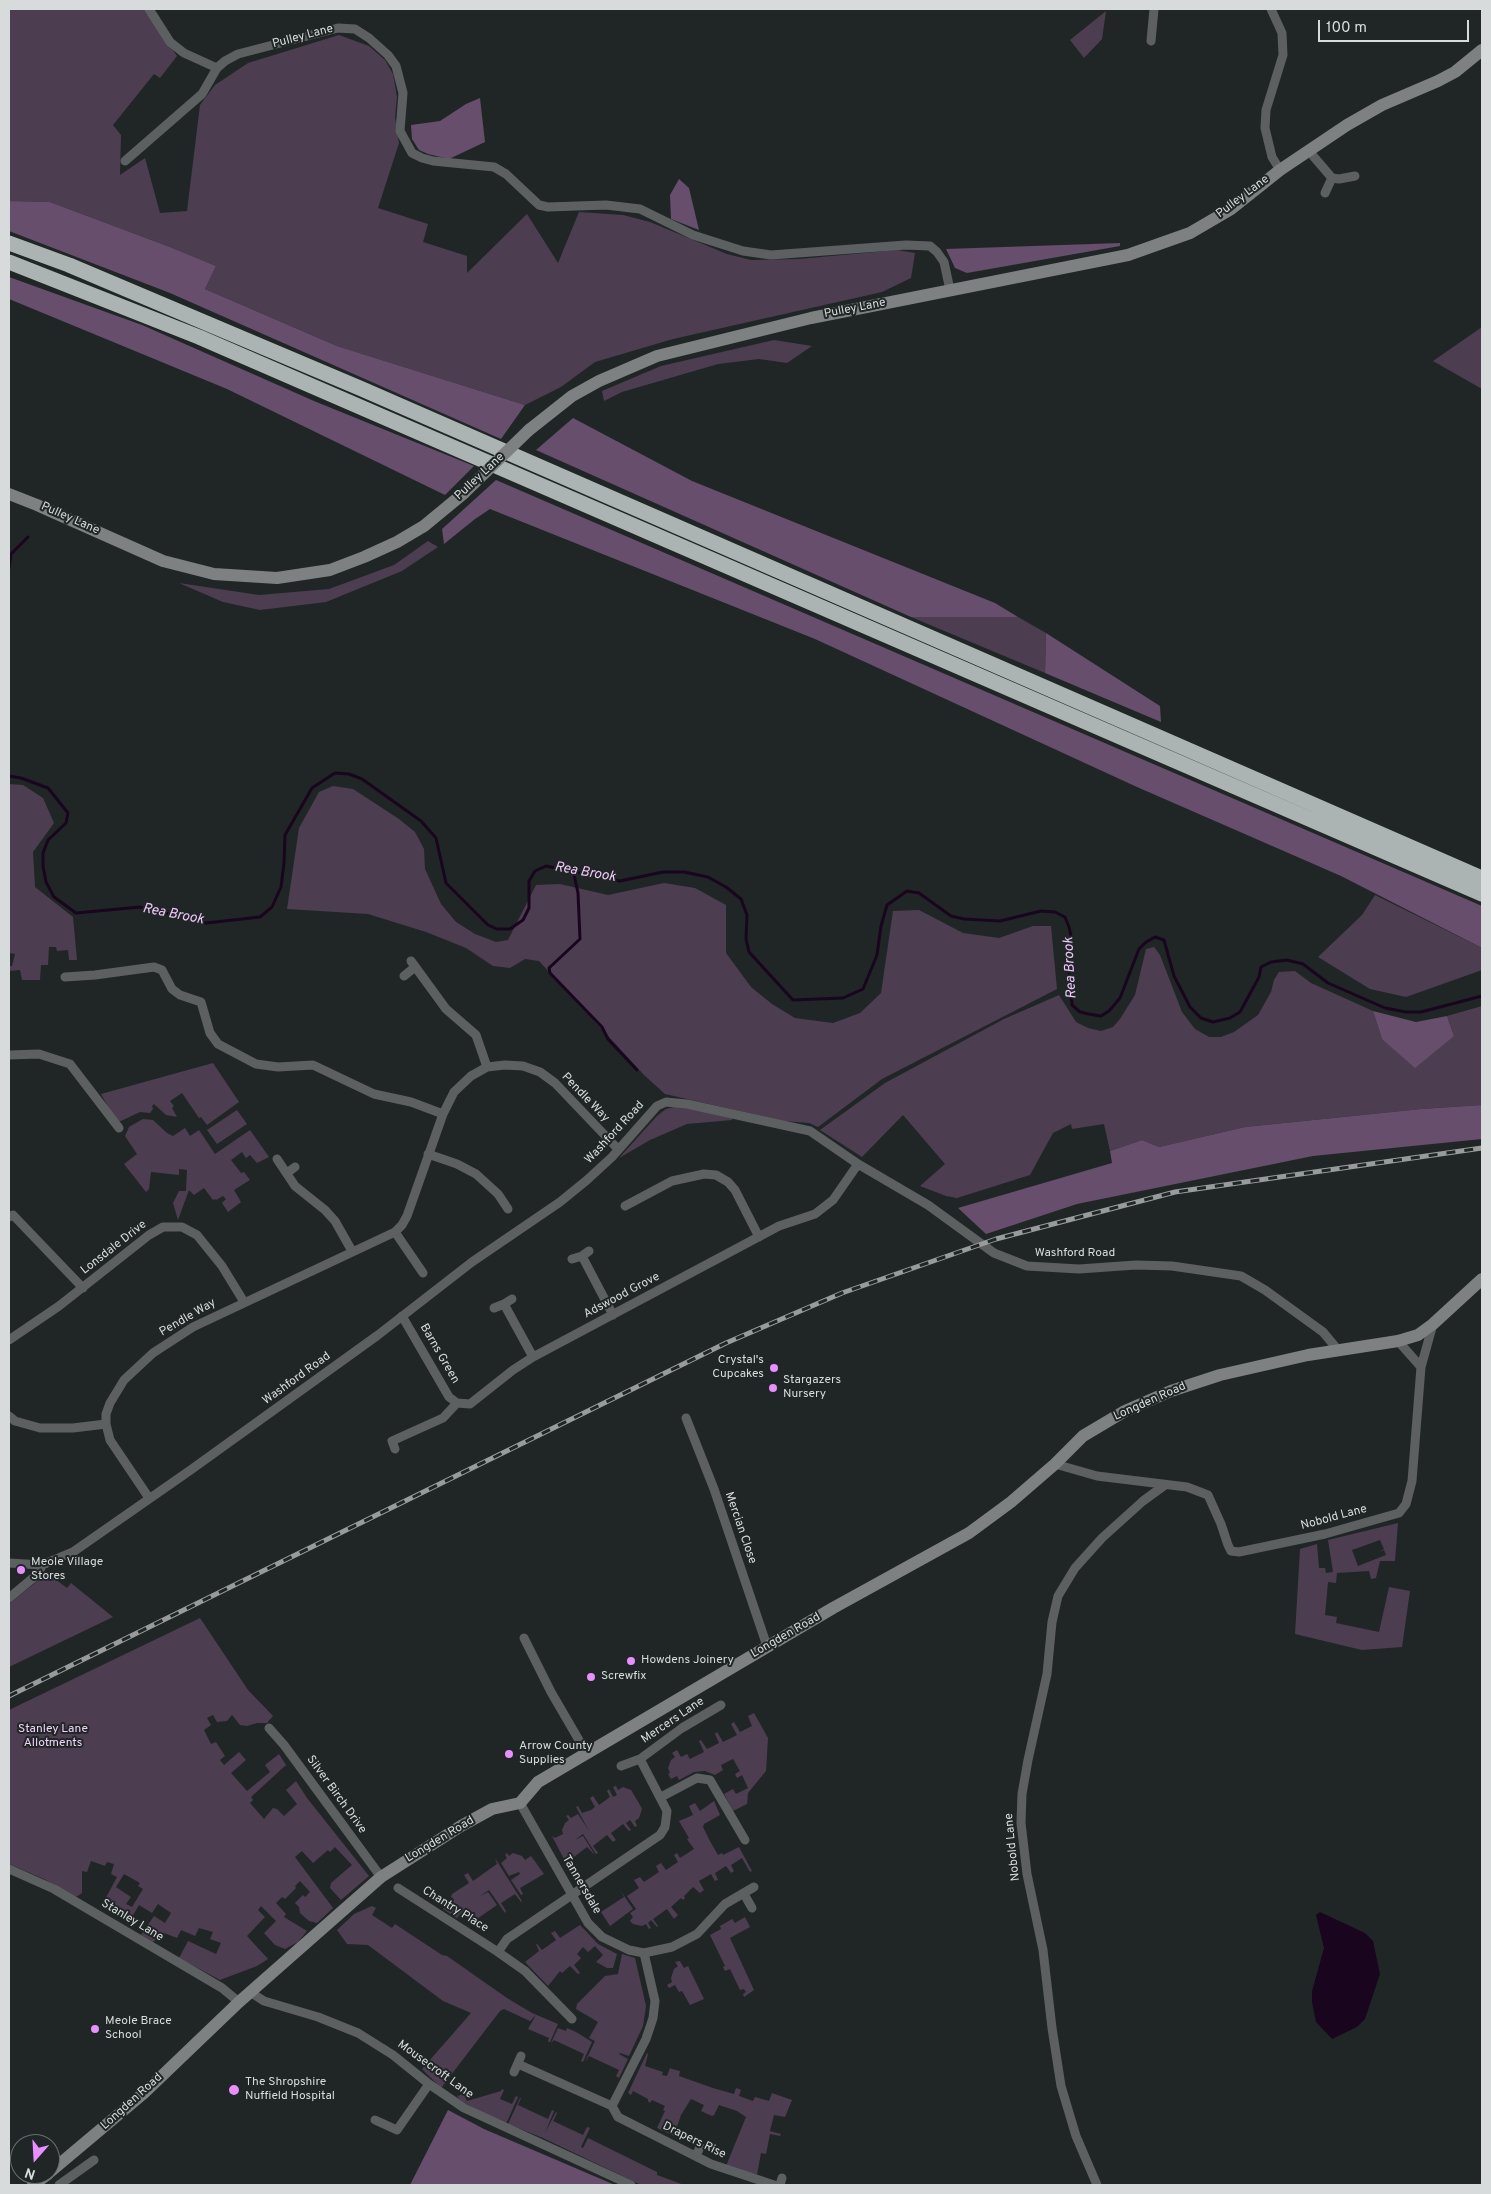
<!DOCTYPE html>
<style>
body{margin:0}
#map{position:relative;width:1491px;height:2194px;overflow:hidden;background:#202626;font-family:Overpass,sans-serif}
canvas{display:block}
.frame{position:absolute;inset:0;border:10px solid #d7dbdb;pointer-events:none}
.north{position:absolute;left:10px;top:2134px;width:50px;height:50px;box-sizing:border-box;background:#202626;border:1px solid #696e6e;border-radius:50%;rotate:199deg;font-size:14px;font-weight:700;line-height:20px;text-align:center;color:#d7dbdb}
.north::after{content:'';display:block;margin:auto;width:18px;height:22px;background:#e88eff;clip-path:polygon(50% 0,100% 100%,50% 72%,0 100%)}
.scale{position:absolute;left:1318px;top:20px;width:151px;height:22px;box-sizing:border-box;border:2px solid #d7dbdb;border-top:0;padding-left:6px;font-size:15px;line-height:18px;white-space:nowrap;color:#d7dbdb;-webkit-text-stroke:4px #202626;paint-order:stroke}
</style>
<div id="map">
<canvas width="1491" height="2194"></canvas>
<div class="frame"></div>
<div class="north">N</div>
<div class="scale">100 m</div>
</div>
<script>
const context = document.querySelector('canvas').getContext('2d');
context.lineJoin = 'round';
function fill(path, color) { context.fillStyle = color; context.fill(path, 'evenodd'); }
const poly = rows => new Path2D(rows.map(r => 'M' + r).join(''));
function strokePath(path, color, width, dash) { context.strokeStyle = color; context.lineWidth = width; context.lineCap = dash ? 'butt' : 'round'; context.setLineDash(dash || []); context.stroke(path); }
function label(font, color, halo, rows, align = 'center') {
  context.font = font + ' Overpass,sans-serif'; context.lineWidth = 4; context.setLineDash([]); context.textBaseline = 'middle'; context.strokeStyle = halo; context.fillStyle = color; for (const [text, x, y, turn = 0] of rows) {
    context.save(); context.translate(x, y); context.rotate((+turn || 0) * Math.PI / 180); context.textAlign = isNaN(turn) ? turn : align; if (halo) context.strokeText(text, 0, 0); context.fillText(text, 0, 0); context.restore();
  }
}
const green = poly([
 [9,9,145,9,177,56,160,78,154,74,113,125,121,135,120,175,145,158,160,213,187,211,200,105,215,85,248,63,339,35,369,46,385,60,393,74,397,97,395,117,399,143,378,208,428,224,423,242,467,256,467,273,527,214,558,263,579,212,623,215,650,222,727,254,751,260,799,259,897,250,915,253,911,278,882,292,673,339,595,362,561,387,525,405,337,346,205,289,216,266,170,247,50,202,9,201],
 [1106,11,1102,39,1084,58,1070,40],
 [1482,327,1482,389,1433,361],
 [774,340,812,346,787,363,759,359,718,364,622,392,604,401,602,391,661,366],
 [428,541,438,547,402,571,326,602,260,610,223,602,179,583,259,595,329,589,394,565],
 [911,617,1018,617,1046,633,1045,673],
 [9,784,23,785,43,798,54,823,33,852,35,887,73,917,77,960,69,960,68,950,57,951,56,947,49,947,48,965,41,965,40,980,22,980,20,970,9,971,9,966,12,966,15,954,9,953],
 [333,786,353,789,399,819,415,832,424,849,425,869,441,904,456,922,475,934,496,942,508,940,536,885,560,884,608,895,664,883,695,888,726,905,726,953,751,987,772,1004,795,1018,833,1023,860,1013,881,993,893,911,919,910,963,933,999,938,1033,926,1051,926,1057,989,882,1079,818,1127,809,1123,784,1121,665,1094,644,1075,539,961,525,959,510,968,493,966,466,948,426,932,368,914,287,909,299,828,319,792],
 [1375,895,1482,948,1482,970,1406,997,1370,989,1318,957,1362,915],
 [1154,947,1160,955,1182,1012,1195,1029,1209,1037,1221,1037,1234,1032,1258,1015,1271,992,1274,980,1279,972,1295,971,1311,983,1373,1011,1382,1039,1454,1036,1447,1016,1482,1006,1482,1105,1421,1109,1245,1127,1159,1147,1142,1140,1110,1151,1104,1124,1072,1129,1071,1124,1053,1133,1030,1175,957,1198,946,1196,920,1186,945,1164,903,1115,862,1157,820,1130,885,1083,1004,1019,1059,995,1076,1022,1088,1028,1101,1031,1113,1027,1120,1019,1135,995,1146,949],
 [213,1063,239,1102,207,1125,201,1117,199,1118,182,1093,170,1101,174,1106,172,1108,177,1117,166,1115,154,1104,152,1106,153,1109,150,1113,140,1112,121,1121,116,1121,101,1094],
 [674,1107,683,1107,732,1118,732,1120,687,1124,650,1140,619,1158,657,1116,666,1109],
 [237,1110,247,1124,217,1144,207,1130],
 [143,1119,153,1120,167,1133,173,1136,185,1128,190,1136,199,1130,215,1154,250,1130,269,1157,257,1163,250,1155,246,1158,242,1152,231,1160,241,1173,244,1172,250,1180,234,1190,241,1202,228,1212,222,1203,226,1199,223,1196,216,1200,215,1199,213,1200,204,1188,194,1195,189,1190,178,1220,173,1203,179,1191,186,1191,187,1170,179,1169,179,1175,151,1172,149,1189,146,1192,124,1164,137,1154,125,1136,129,1127],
 [1398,1523,1395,1561,1380,1561,1376,1578,1371,1579,1369,1571,1337,1573,1336,1583,1328,1582,1325,1615,1337,1617,1336,1623,1379,1632,1389,1587,1410,1591,1402,1647,1362,1650,1295,1634,1300,1549,1317,1544,1319,1568,1325,1568,1326,1573,1333,1572,1328,1540],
 [1380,1540,1384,1549,1379,1552,1384,1550,1386,1555,1358,1566,1352,1550],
 [47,1573,67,1588,71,1583,113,1617,9,1667,9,1604],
 [200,1618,248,1690,273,1716,267,1723,257,1723,247,1726,240,1725,232,1715,227,1721,217,1722,213,1715,207,1718,211,1725,204,1730,211,1744,216,1742,225,1756,220,1760,224,1765,239,1752,246,1760,231,1773,247,1791,270,1772,265,1765,279,1754,286,1765,251,1797,253,1800,250,1803,264,1819,273,1808,277,1809,284,1816,297,1804,286,1790,296,1781,307,1798,369,1876,341,1900,330,1888,331,1883,352,1865,335,1847,330,1852,328,1850,313,1863,302,1851,295,1857,333,1908,317,1923,309,1921,300,1913,299,1907,295,1903,303,1895,305,1897,310,1892,300,1881,295,1886,296,1888,285,1899,282,1897,276,1903,286,1914,284,1917,307,1931,298,1942,285,1949,275,1945,264,1933,276,1921,261,1906,258,1910,265,1917,247,1936,268,1959,257,1966,220,1980,179,1958,188,1941,216,1954,221,1943,210,1939,213,1932,199,1928,195,1936,181,1930,177,1938,164,1933,153,1942,141,1935,154,1916,165,1923,171,1913,158,1904,152,1913,139,1905,129,1922,102,1905,117,1877,111,1874,114,1864,107,1862,105,1866,91,1861,87,1872,82,1871,82,1893,76,1897,44,1879,9,1864,9,1710],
 [124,1874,140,1883,138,1886,143,1889,132,1907,126,1904,131,1897,116,1887],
 [754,1713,768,1738,766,1771,748,1793,747,1804,733,1811,724,1794,733,1789,736,1794,748,1788,742,1775,737,1778,735,1774,740,1771,733,1759,721,1765,723,1770,715,1775,705,1771,694,1772,679,1780,677,1776,671,1779,668,1774,670,1773,668,1768,671,1760,675,1757,672,1753,677,1750,681,1757,687,1754,690,1759,704,1752,699,1741,701,1740,707,1749,719,1743,715,1734,717,1732,723,1742,737,1735,731,1724,734,1722,740,1732,752,1726,748,1716],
 [616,1786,618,1790,623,1787,631,1790,640,1805,642,1809,639,1818,635,1821,637,1826,635,1827,630,1820,626,1823,631,1830,629,1831,623,1824,611,1833,616,1840,613,1842,607,1835,593,1846,598,1853,596,1854,583,1834,575,1840,583,1836,595,1855,587,1847,566,1863,552,1836,555,1838,563,1834,562,1830,565,1823,569,1820,566,1816,568,1815,571,1818,578,1814,589,1831,576,1807,578,1806,582,1813,591,1810,595,1807,590,1798,593,1796,599,1805,610,1797,607,1791,609,1789,613,1797,617,1795,613,1787],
 [714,1801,720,1815,704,1824,703,1827,710,1841,718,1855,722,1853,723,1855,739,1847,752,1871,750,1872,742,1858,731,1865,734,1871,731,1873,726,1866,715,1873,718,1880,717,1880,715,1881,711,1874,699,1881,704,1890,700,1893,693,1887,684,1896,685,1898,683,1900,681,1898,671,1907,678,1915,674,1919,667,1909,653,1919,658,1926,657,1927,651,1920,648,1923,651,1928,649,1929,646,1924,642,1926,633,1924,630,1921,629,1922,633,1917,630,1913,636,1909,627,1896,639,1888,634,1880,640,1877,644,1882,659,1872,656,1866,661,1863,666,1870,678,1862,674,1855,677,1853,680,1858,694,1849,687,1839,689,1838,679,1821,693,1815,689,1806,695,1803,700,1811],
 [507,1853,509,1856,513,1853,522,1856,525,1860,531,1856,544,1874,520,1888,523,1894,521,1895,511,1880,520,1874,519,1872,509,1876,501,1863,507,1858,505,1855],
 [495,1858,522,1901,521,1902,515,1894,501,1903,506,1911,505,1913,489,1890,480,1896,488,1892,497,1905,474,1921,461,1913,457,1918,443,1909,448,1900,452,1902,454,1899,451,1897,452,1894,469,1883,464,1875,468,1873,473,1881,497,1864],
 [620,1890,633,1909,610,1926,601,1912,624,1897],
 [372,1906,376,1908,372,1915,392,1928,395,1924,442,1955,447,1956,507,1998,532,2013,558,2024,550,2042,548,2042,549,2038,528,2029,536,2015,530,2021,504,2009,500,2011,441,2088,422,2069,471,2013,443,2001,368,1945,347,1944,337,1930,354,1914],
 [745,1917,750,1927,730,1938,754,1990,744,1997,743,1994,746,1992,744,1989,740,1990,730,1969,725,1971,723,1967,725,1966,710,1935,721,1929,720,1926,732,1919,735,1923],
 [580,1925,598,1944,617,1954,613,1968,607,1968,596,1962,603,1955,595,1946,588,1952,583,1947,577,1954,581,1958,574,1965,580,1973,578,1974,570,1966,562,1973,560,1971,548,1986,525,1962,539,1951,536,1944,537,1944,542,1950,556,1940,551,1933,555,1931,560,1938],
 [622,1954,635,1958,646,2006,643,2026,629,2056,620,2053,619,2054,628,2059,619,2078,616,2076,619,2070,589,2056,585,2062,595,2041,589,2038,598,2022,576,2009,577,2004,605,1976,618,1974],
 [680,1961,684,1968,688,1966,704,1999,690,2005,682,1991,679,1992,675,1985,669,1988,667,1985,672,1982,671,1978,674,1969,678,1966,675,1962],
 [558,2028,566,2031,567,2028,576,2032,592,2042,583,2062,581,2061,584,2054,554,2040,551,2043],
 [647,2053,648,2054,645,2066,663,2072,662,2075,667,2076,670,2068,672,2069,680,2071,679,2076,713,2088,734,2094,736,2088,739,2089,741,2090,739,2096,753,2101,755,2097,769,2101,772,2093,792,2100,785,2117,774,2115,770,2131,781,2134,780,2136,770,2134,766,2154,761,2153,757,2175,726,2166,746,2117,737,2111,719,2105,714,2115,712,2116,701,2111,704,2105,691,2099,681,2115,674,2136,657,2128,665,2111,663,2110,665,2106,652,2100,650,2103,648,2101,648,2099,633,2091,631,2095,628,2093],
 [502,2089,504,2090,500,2099,512,2104,516,2096,518,2097,506,2124,489,2117,460,2100,457,2096,464,2094,467,2101,501,2091],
 [520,2098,521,2098,518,2105,548,2119,552,2110,554,2111,545,2133,556,2112,557,2113,553,2121,583,2135,587,2127,590,2128,581,2147,583,2148,588,2138,657,2172,657,2175,684,2185,641,2185,543,2138,508,2124]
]);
const forest = poly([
 [480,98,485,142,449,159,428,154,419,150,412,139,411,125,440,121,466,104],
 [679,179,689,188,699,230,671,219,670,195],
 [9,201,50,202,170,247,216,266,205,289,337,346,525,405,501,439,170,293,9,231],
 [1120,243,1120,246,967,273,955,268,946,249],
 [9,277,142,325,314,401,474,466,445,495,227,389,9,299],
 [573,418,692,481,995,603,1018,617,911,617,536,450],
 [496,480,1482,906,1482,948,1341,876,1137,787,815,639,490,509,475,519,444,544,442,529],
 [1046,633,1160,706,1161,722,1045,673],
 [1373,1011,1416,1022,1447,1016,1454,1036,1415,1068,1382,1039],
 [1482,1105,1482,1139,1313,1156,1077,1204,986,1234,958,1208,1112,1163,1110,1151,1142,1140,1159,1147,1245,1127,1421,1109],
 [448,2110,484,2129,615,2185,410,2185]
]);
const water = poly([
 [1320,1912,1365,1933,1373,1941,1380,1974,1365,2019,1357,2027,1332,2039,1316,2022,1312,2002,1312,1991,1324,1948,1316,1915]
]);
const stream = poly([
 [9,568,11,554,28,537],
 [9,776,21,778,48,788,68,813,66,823,48,840,43,853,43,866,46,882,54,897,76,913,140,907,206,923,260,917,272,907,281,887,284,863,285,835,312,788,335,773,349,774,362,779,421,821,436,838,446,883,488,925,497,929,510,929,523,920,529,908,529,881,535,871,546,866,620,881,663,872,684,872,708,877,726,887,741,899,747,915,746,939,749,952,793,1000,843,998,863,989,877,955,881,926,887,905,907,891,919,893,951,916,964,919,1000,921,1041,911,1055,912,1065,917,1069,927,1071,936,1068,964,1072,1005,1080,1012,1089,1014,1101,1016,1109,1011,1120,998,1139,949,1146,942,1155,937,1164,940,1174,976,1190,1007,1201,1018,1213,1022,1230,1018,1240,1012,1259,977,1261,967,1271,962,1287,960,1303,964,1328,983,1385,1008,1406,1012,1421,1012,1482,996],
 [573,870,578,893,580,939,549,968,550,973,602,1027,608,1039,637,1070]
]);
const street = poly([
 [149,9,170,42,184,53,217,68],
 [1271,9,1282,33,1283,55,1266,110,1265,128,1272,157,1280,170],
 [1151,41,1154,9],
 [1308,150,1332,178,1339,179,1355,176],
 [125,161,202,94,217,68,225,61,238,54,338,28,355,29,369,38,388,55,396,66,403,93,400,131,412,153,422,158,433,161,494,167,506,174,539,205,548,207,606,205,640,209,693,235,743,251,771,255,906,245,930,246,937,252,944,262,950,290],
 [1325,193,1332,178],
 [411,961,446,1009,476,1035,487,1067],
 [404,976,415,967],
 [65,977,95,975,154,967,162,970,172,989,180,995,201,1002,210,1033,218,1044,256,1064,278,1067,313,1065,374,1094,411,1102,443,1114],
 [9,1055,39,1054,70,1064,119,1128],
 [428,1154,457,1164,476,1174,498,1194,508,1209],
 [277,1159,295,1186,325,1210,335,1221,352,1251],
 [287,1173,295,1167],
 [625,1206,672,1181,704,1174,716,1175,728,1182,735,1190,759,1237],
 [9,1217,13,1215,83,1288],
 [395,1232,423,1273],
 [589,1251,582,1256,613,1315],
 [572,1259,582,1256],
 [512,1299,504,1304,533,1357],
 [494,1308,504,1304],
 [402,1316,449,1397,457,1403],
 [9,1340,59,1306,149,1235,163,1227,182,1227,197,1235,222,1266,244,1302],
 [1398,1341,1421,1367],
 [9,1416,15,1421,40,1428,73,1428,106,1424],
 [686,1418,714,1489,767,1646],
 [395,1449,392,1441,443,1418,457,1403,470,1404,513,1370,533,1357,779,1226,815,1214,833,1200,858,1164],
 [1055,1464,1097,1476,1187,1487,1208,1495,1221,1524,1228,1545,1231,1551,1239,1552,1325,1534,1399,1513,1406,1504,1412,1481,1421,1367,1433,1324],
 [149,1498,110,1440,106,1424,106,1414,110,1403,124,1380,153,1353,193,1327,395,1232,402,1225,407,1216,443,1114,454,1092,471,1076,487,1067,505,1065,523,1066,540,1072,555,1083,618,1149],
 [9,1563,42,1565,73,1552,192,1469,378,1335,472,1262,560,1202,587,1180,612,1157,657,1106,666,1102,687,1104,810,1131,858,1164,928,1205,994,1253,1027,1266,1079,1269,1136,1265,1172,1266,1241,1276,1265,1290,1323,1332,1338,1350],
 [9,1598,39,1573,42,1565],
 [524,1638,551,1692,587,1754],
 [269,1728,284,1745,381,1877],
 [621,1766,640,1759,682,1728,721,1705],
 [661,1797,697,1778,710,1780,745,1840],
 [520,1803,588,1923,602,1937,629,1950,644,1953,672,1947,697,1934,725,1904,754,1887],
 [9,1869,54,1889,222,1988,239,2002],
 [398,1888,498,1952,525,1971,572,2019],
 [744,1894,752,1908],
 [498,1952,507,1939,660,1835,665,1827,667,1811,640,1759],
 [250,1992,264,2001,318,2017,358,2033,393,2055,429,2084,464,2108,631,2185],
 [518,2064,612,2106,618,2117,711,2164,774,2185],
 [514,2072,521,2056],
 [612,2106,646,2039,653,2018,655,2001,644,1953],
 [375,2120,397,2130,429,2084],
 [696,2156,700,2147],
 [59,2185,94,2160],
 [780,2185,782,2178],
 [1097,2185,1076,2136,1061,2086,1052,2028,1043,1950,1027,1874,1021,1823,1022,1794,1028,1760,1047,1674,1052,1622,1058,1596,1075,1568,1102,1538,1143,1501,1165,1485]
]);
const secondary = poly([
 [529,430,572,396,599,381,657,356,811,318,1128,255,1190,233,1231,209,1280,170,1347,125,1382,105,1438,81,1455,72,1482,50],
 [9,494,37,505,163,561,214,574,277,578,330,570,364,557,397,542,424,526,464,493],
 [50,2172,144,2093,239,2002,381,1877,461,1826,492,1809,520,1803,538,1782,833,1608,969,1533,1011,1502,1055,1464,1083,1436,1125,1411,1171,1391,1220,1375,1308,1355,1398,1341,1418,1335,1433,1324,1482,1279],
 [33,2185,48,2174]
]);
const highway = poly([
 [9,243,69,265,362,389,1482,878],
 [9,262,199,337,1482,894]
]);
const rail = poly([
 [9,1696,726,1343,842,1293,996,1239,1175,1192,1482,1148]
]);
const secondaryBridge = poly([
 [464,493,529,430]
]);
const markers = [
 [774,1368,5,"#e88eff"],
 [773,1388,5,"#e88eff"],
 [21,1570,5,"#e88eff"],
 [631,1661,5,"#e88eff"],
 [591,1677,5,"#e88eff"],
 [509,1754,5,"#e88eff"],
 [95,2029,5,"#e88eff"],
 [234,2090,6,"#e88eff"]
];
const streetNames = [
 ["Pulley Lane",303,37,-15],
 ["Pulley Lane",1243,197,-37],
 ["Pulley Lane",855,309,-11],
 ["Pulley Lane",480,477,-43],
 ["Pulley Lane",70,519,24],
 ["Pendle Way",585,1098,46],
 ["Washford Road",615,1133,-47],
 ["Lonsdale Drive",114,1248,-38],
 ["Washford Road",1075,1254],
 ["Adswood Grove",622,1296,-28],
 ["Pendle Way",188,1318,-30],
 ["Barns Green",439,1354,60],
 ["Washford Road",297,1379,-36],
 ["Longden Road",1150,1402,-24],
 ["Nobold Lane",1334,1518,-15],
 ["Mercian Close",740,1528,71],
 ["Longden Road",786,1636,-30],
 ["Mercers Lane",673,1721,-34],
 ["Silver Birch Drive",336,1795,54],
 ["Longden Road",440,1840,-31],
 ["Nobold Lane",1013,1847,-96],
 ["Tannersdale",581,1885,60],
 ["Chantry Place",455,1910,32],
 ["Stanley Lane",132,1921,31],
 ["Mousecroft Lane",435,2070,36],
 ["Longden Road",132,2102,-42],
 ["Drapers Rise",694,2141,26]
];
const poiNames = [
 ["Crystal's",764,1361,"right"],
 ["Cupcakes",764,1375,"right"],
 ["Stargazers",783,1381],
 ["Nursery",783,1395],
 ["Meole Village",31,1563],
 ["Stores",31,1577],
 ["Howdens Joinery",641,1661],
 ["Screwfix",601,1677],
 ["Arrow County",519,1747],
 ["Supplies",519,1761],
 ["Meole Brace",105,2022],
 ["School",105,2036],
 ["The Shropshire",245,2083],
 ["Nuffield Hospital",245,2097]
];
const parkNames = [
 ["Stanley Lane",53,1730],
 ["Allotments",53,1744]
];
const waterNames = [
 ["Rea Brook",585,873,10],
 ["Rea Brook",173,915,11],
 ["Rea Brook",1071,968,-93]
];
fill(green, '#4d3d51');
fill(forest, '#664e6c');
fill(water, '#19061e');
strokePath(stream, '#19061e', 3);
strokePath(street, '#5d6060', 9);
strokePath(secondary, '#7d8181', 12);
strokePath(highway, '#acb3b3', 15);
strokePath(rail, '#979b9b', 5);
strokePath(rail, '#202626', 3, [9]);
strokePath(secondaryBridge, '#7d8181', 12);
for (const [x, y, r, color] of markers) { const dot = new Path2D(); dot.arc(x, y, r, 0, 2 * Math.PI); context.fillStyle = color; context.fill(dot); strokePath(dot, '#202626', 2); }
label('12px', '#d7dbdb', '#202626', streetNames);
label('12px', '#d7dbdb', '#202626', poiNames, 'left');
label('12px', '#f3d1fc', '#202626', parkNames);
label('italic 14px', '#f1c7fc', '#202626', waterNames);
</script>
